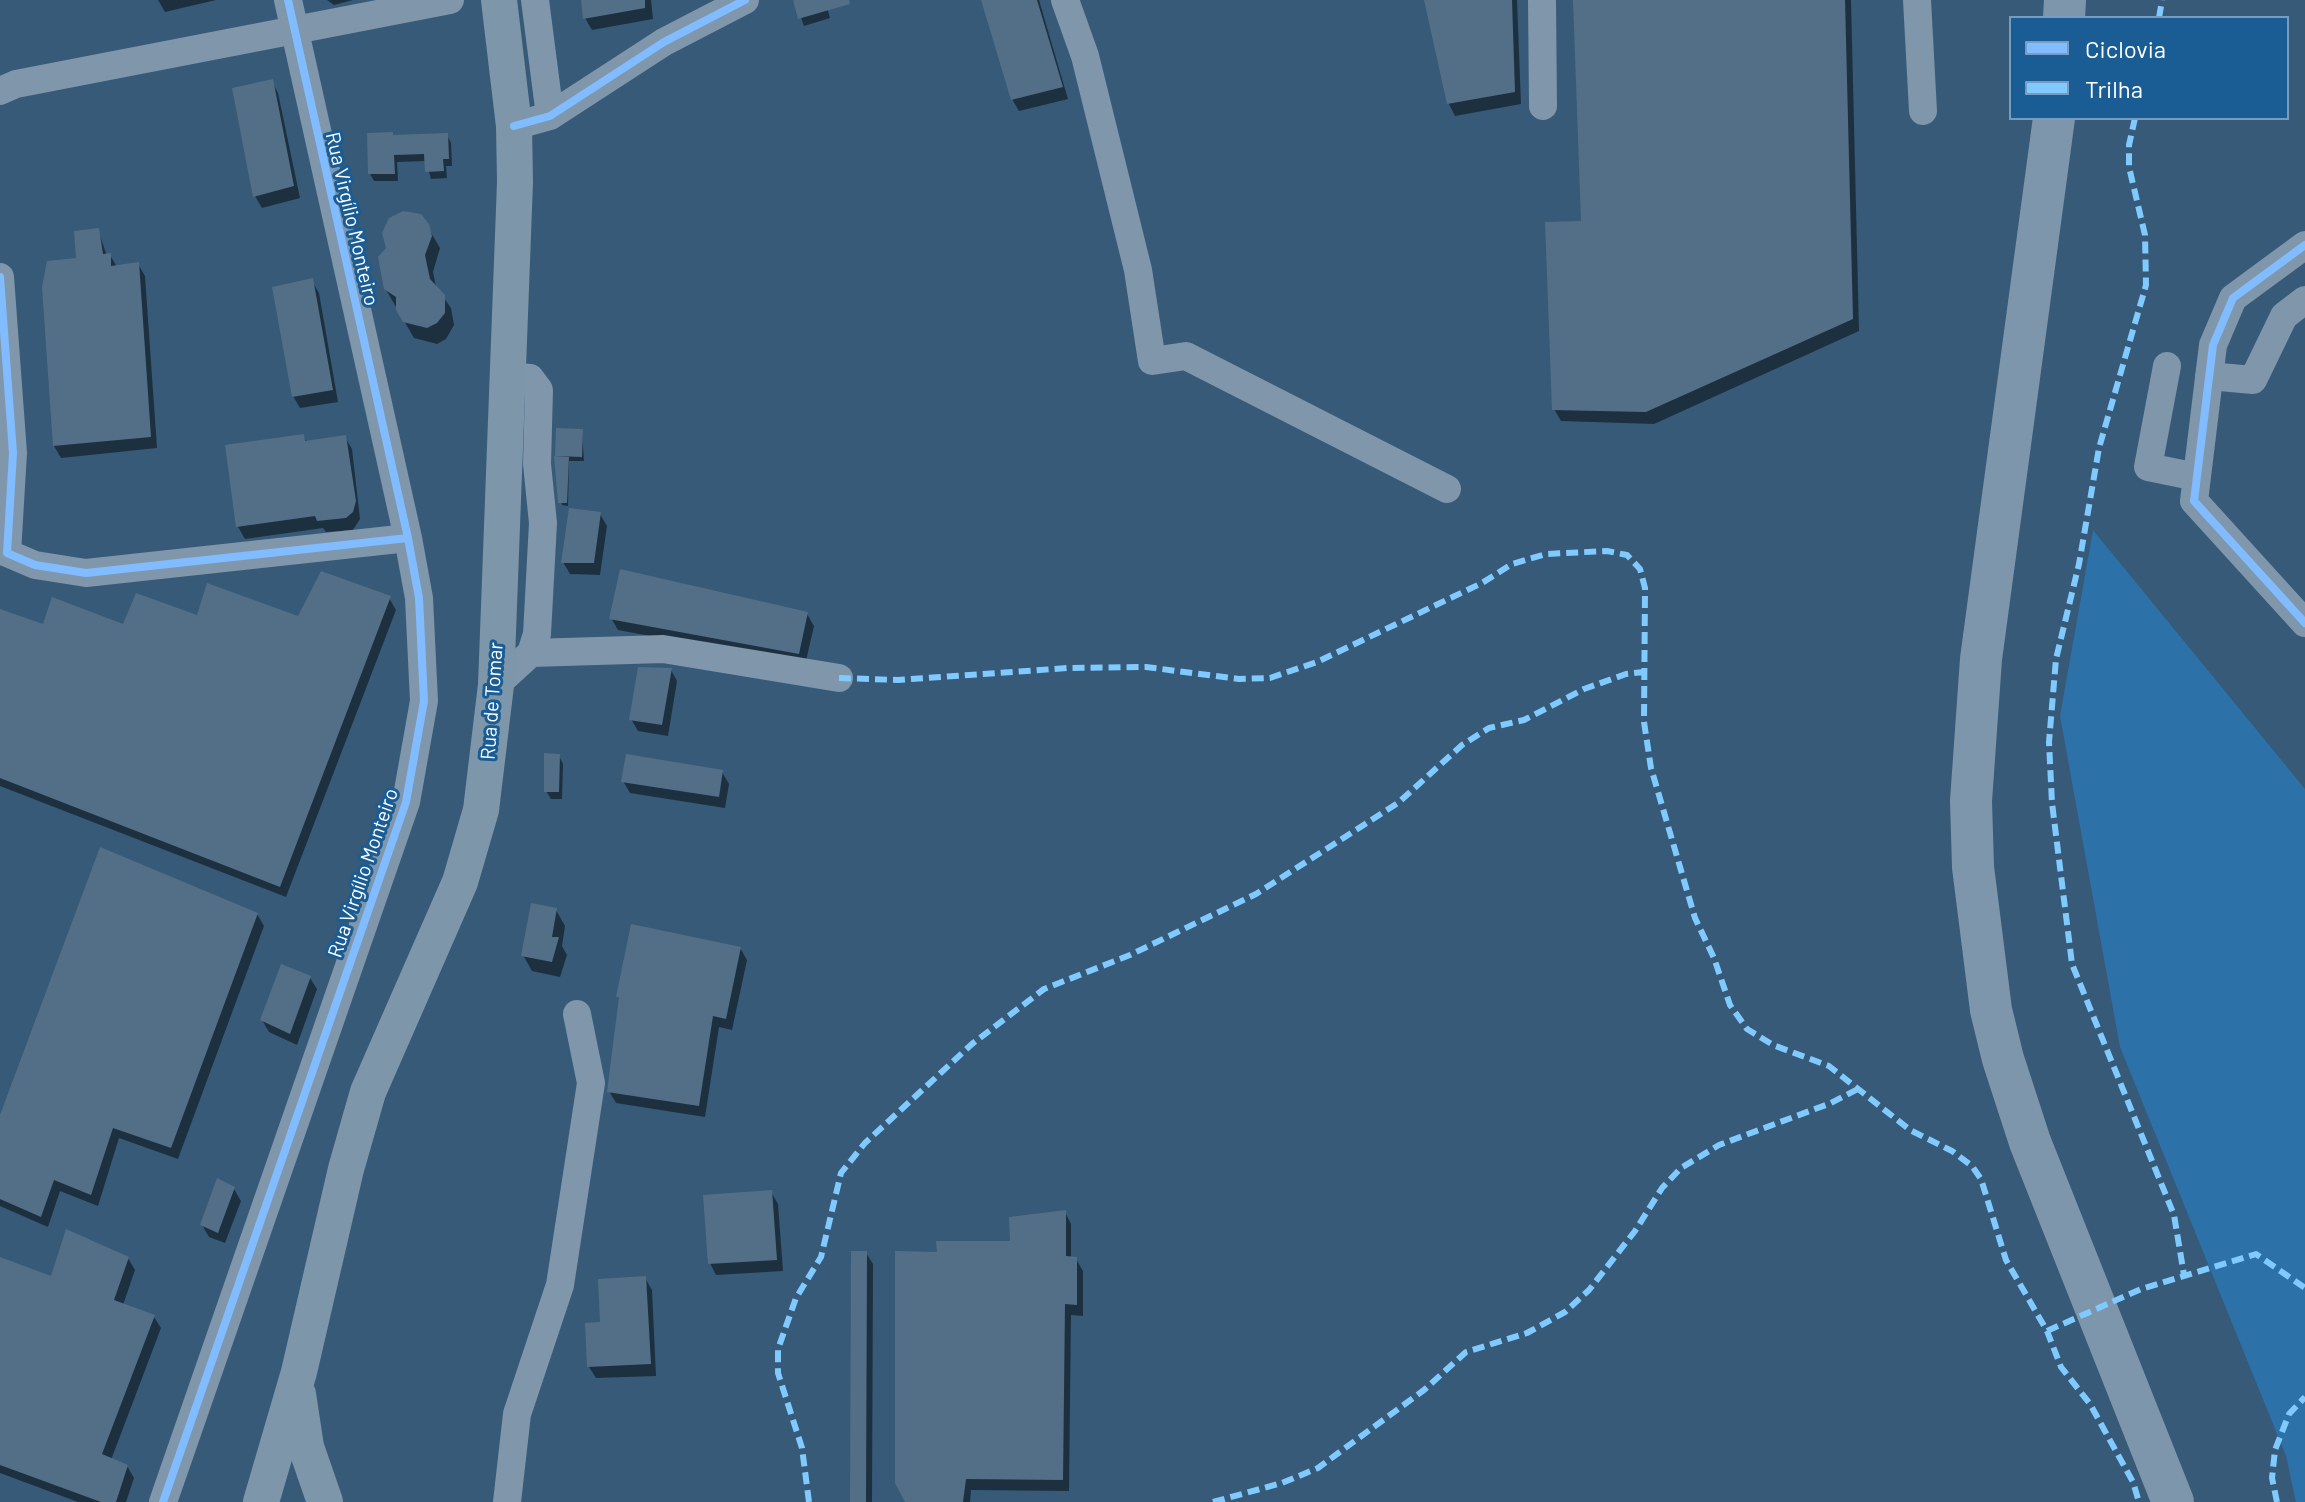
<!DOCTYPE html>
<meta charset="utf-8">
<style>
body{margin:0}
#map{position:relative;width:2305px;height:1502px;overflow:hidden;background:#365a78;font-family:Barlow,sans-serif}
canvas{display:block}
.legend{position:absolute;left:2009px;top:16px;width:280px;height:104px;box-sizing:border-box;background:#1a5c94;border:2px solid #769dbf;margin:0;padding:10px 14px;list-style:none;font-size:24px;color:#fff}
.legend li{display:flex;align-items:center;gap:16px;height:40px}
.legend b{width:40px;border:2px solid #769dbf}
</style>
<div id="map">
<canvas width="2305" height="1502"></canvas>
<ul class="legend">
<li><b style="height:10px;background:#80bcff"></b>Ciclovia</li>
<li><b style="height:10px;background:#80caff"></b>Trilha</li>
</ul>
</div>
<script>
const context = document.querySelector('canvas').getContext('2d');
context.lineJoin = 'round';
function fill(path, color) { context.fillStyle = color; context.fill(path, 'evenodd'); }
const poly = rows => new Path2D(rows.map(r => 'M' + r).join(''));
function strokePath(path, color, width, dash) { context.strokeStyle = color; context.lineWidth = width; context.lineCap = dash ? 'butt' : 'round'; context.setLineDash(dash || []); context.stroke(path); }
function label(font, color, halo, rows, align = 'center') {
  context.font = font + ' Barlow,sans-serif'; context.lineWidth = 6; context.setLineDash([]); context.textBaseline = 'middle'; context.strokeStyle = halo; context.fillStyle = color; for (const [text, x, y, turn = 0] of rows) {
    context.save(); context.translate(x, y); context.rotate((+turn || 0) * Math.PI / 180); context.textAlign = isNaN(turn) ? turn : align; if (halo) context.strokeText(text, 0, 0); context.fillText(text, 0, 0); context.restore();
  }
}
const green = poly([
 [2093,530,2305,789,2305,1502,2296,1502,2286,1456,2120,1047,2060,716]
]);
const shadow = poly([
 [158,0,216,0,165,12],
 [327,0,353,0,334,5],
 [582,0,651,0,653,19,592,30,585,18],
 [795,0,825,0,830,18,804,26],
 [983,0,1039,0,1068,99,1019,111,1012,99],
 [1426,0,1517,0,1521,104,1455,116,1449,104],
 [1575,0,1851,0,1859,331,1654,424,1561,421,1554,409,1583,223],
 [272,82,278,93,300,198,262,208,255,196],
 [369,135,447,135,451,143,452,166,446,166,447,178,431,179,426,161,397,162,398,181,374,181,370,174],
 [98,230,107,256,110,255,117,267,138,264,145,276,157,448,61,458,54,446],
 [430,231,440,248,433,272,436,287,451,308,454,325,446,339,437,344,414,338,385,288],
 [312,281,319,293,338,402,300,408,293,396],
 [582,431,584,461,569,461,568,506,562,505,557,456],
 [303,436,307,443,345,437,352,449,360,519,353,530,326,532,323,528,245,539,238,527],
 [600,514,607,526,600,575,570,574,563,562],
 [389,598,396,610,286,897,0,786,0,611,44,627,125,626,199,618,299,619],
 [807,614,814,626,805,665,618,630,611,618],
 [671,670,677,681,668,736,638,731,631,719],
 [559,756,563,764,562,799,551,799,546,791],
 [722,772,729,784,725,808,630,793,623,781],
 [556,910,565,926,562,946,567,955,560,977,532,971,523,955],
 [257,914,264,926,178,1159,119,1138,98,1206,60,1191,48,1227,0,1206,0,1120],
 [740,948,747,960,732,1030,719,1027,705,1117,616,1103,609,1091,621,1001,618,996],
 [310,978,317,989,297,1045,269,1032,262,1020],
 [234,1189,241,1201,225,1243,209,1237,202,1225],
 [771,1192,778,1204,783,1271,716,1275,710,1263],
 [1065,1212,1071,1224,1071,1259,1076,1259,1083,1271,1083,1316,1071,1315,1069,1491,971,1490,970,1502,909,1502,939,1254,1012,1243],
 [866,1253,873,1264,872,1502,852,1502],
 [128,1258,135,1270,123,1305,154,1317,161,1328,111,1460,127,1466,134,1478,126,1502,78,1502,0,1473,0,1259,52,1279],
 [645,1278,652,1290,656,1376,596,1378,589,1367,602,1324]
]);
const building = poly([
 [581,0,645,0,645,8,583,19],
 [793,0,849,0,850,4,798,19],
 [981,0,1037,0,1063,87,1011,100],
 [1424,0,1512,0,1515,92,1447,104],
 [1573,0,1845,0,1853,319,1646,412,1552,410,1545,222,1581,221],
 [273,79,294,186,253,197,232,88],
 [393,132,393,135,448,133,449,159,443,159,444,171,425,172,424,154,394,155,395,174,368,174,367,133],
 [403,211,421,214,429,224,432,236,425,255,430,279,445,295,445,313,437,323,427,328,403,322,396,310,396,297,384,289,378,257,386,248,382,233,389,218],
 [99,228,103,254,111,253,111,266,139,262,151,437,53,446,42,287,47,261,76,258,74,231],
 [313,278,333,390,292,397,272,287],
 [556,428,583,429,582,457,555,456],
 [304,434,305,441,346,435,356,501,353,512,346,518,317,521,315,516,236,527,225,445],
 [554,456,569,457,567,503,558,503],
 [569,508,601,512,594,563,561,563],
 [620,569,808,612,799,654,609,619],
 [321,571,391,596,280,887,0,778,0,609,43,624,52,597,123,624,136,593,197,615,207,583,298,616],
 [638,667,672,668,662,725,629,720],
 [544,753,560,754,559,792,544,792],
 [626,754,723,770,719,797,621,782],
 [100,847,258,913,171,1148,113,1128,91,1195,54,1180,41,1217,0,1199,0,1115],
 [531,903,557,908,552,937,559,937,552,962,521,956],
 [631,924,741,947,726,1019,713,1016,699,1106,607,1092,619,997,616,997],
 [281,964,311,976,290,1034,260,1020],
 [217,1178,235,1187,218,1233,200,1225],
 [772,1190,777,1260,708,1264,703,1195],
 [1066,1210,1066,1256,1077,1257,1077,1305,1065,1304,1063,1480,966,1479,963,1502,905,1502,895,1483,895,1251,937,1252,936,1241,1010,1241,1009,1217],
 [66,1229,129,1257,114,1300,155,1315,102,1454,128,1465,116,1502,101,1502,0,1465,0,1257,51,1276],
 [851,1251,867,1251,866,1502,850,1502],
 [646,1276,651,1364,587,1367,585,1323,600,1322,598,1279]
]);
const minor = poly([
 [535,0,550,116],
 [1065,0,1085,56,1138,270,1152,361,1186,356,1447,489],
 [1542,0,1543,106],
 [1917,0,1923,111],
 [0,91,16,84,450,0],
 [514,126,550,116,664,42,745,0],
 [2305,245,2233,298,2213,345,2194,501,2305,623],
 [0,277,13,453,7,553,35,565,86,573,408,538],
 [2167,366,2148,467,2197,477],
 [2209,376,2253,380,2284,316,2305,300],
 [531,653,663,649,839,678],
 [496,685,531,653,537,634,543,523,537,464,539,390,530,378,506,376],
 [163,1502,406,802,424,701,419,598,408,538,288,0],
 [507,1502,517,1414,560,1285,591,1083,577,1014]
]);
const major = poly([
 [298,1394,306,1447,325,1502],
 [261,1502,299,1372,346,1169,368,1092,460,882,481,810,496,685,515,182,514,126,499,0]
]);
const highway = poly([
 [2064,18,2065,0],
 [2054,118,1981,659,1971,801,1973,867,1991,1010,2003,1059,2030,1142,2173,1502]
]);
const quiet = poly([
 [2159,18,2162,0],
 [2135,118,2129,145,2129,167,2145,235,2146,285,2099,448,2079,564,2056,659,2049,742,2052,803,2072,964,2174,1215,2184,1275],
 [839,678,898,680,1068,668,1146,667,1239,679,1270,678,1317,662,1482,583,1512,564,1546,554,1607,551,1627,555,1640,569,1645,588,1644,722,1651,768,1695,918,1714,958,1730,1005,1747,1029,1773,1045,1829,1066,1910,1130,1952,1151,1972,1166,1981,1179,2006,1260,2047,1331,2061,1367,2090,1404,2133,1482,2139,1502],
 [2047,1331,2141,1289,2256,1254,2305,1288],
 [809,1502,802,1448,778,1373,778,1349,796,1298,821,1257,841,1173,865,1143,972,1044,1044,989,1130,955,1256,894,1398,803,1462,745,1489,728,1524,720,1584,689,1626,674,1644,672],
 [1213,1502,1282,1483,1318,1468,1424,1390,1466,1352,1527,1333,1565,1312,1589,1290,1635,1231,1662,1188,1681,1168,1719,1145,1831,1103,1858,1089],
 [2277,1502,2272,1478,2275,1450,2289,1414,2305,1397]
]);
const cycleway = poly([
 [514,126,550,116,664,42,745,0],
 [2305,245,2233,298,2213,345,2194,501,2305,623],
 [0,277,13,453,7,553,35,565,86,573,408,538],
 [163,1502,406,802,424,701,419,598,408,538,288,0]
]);
const streetNames = [
 ["Rua Virgílio Monteiro",352,219,77],
 ["Rua de Tomar",492,701,-86],
 ["Rua Virgílio Monteiro",363,873,-71]
];
fill(green, '#2c71a8');
fill(shadow, '#0007');
fill(building, '#536f87');
strokePath(minor, '#7f96ab', 28);
strokePath(major, '#7d96a9', 36);
strokePath(highway, '#7e96ab', 42);
strokePath(quiet, '#80caff', 6, [12, 6]);
strokePath(cycleway, '#80bcff', 8);
label('20px', '#fff', '#1a5c94', streetNames);
</script>
